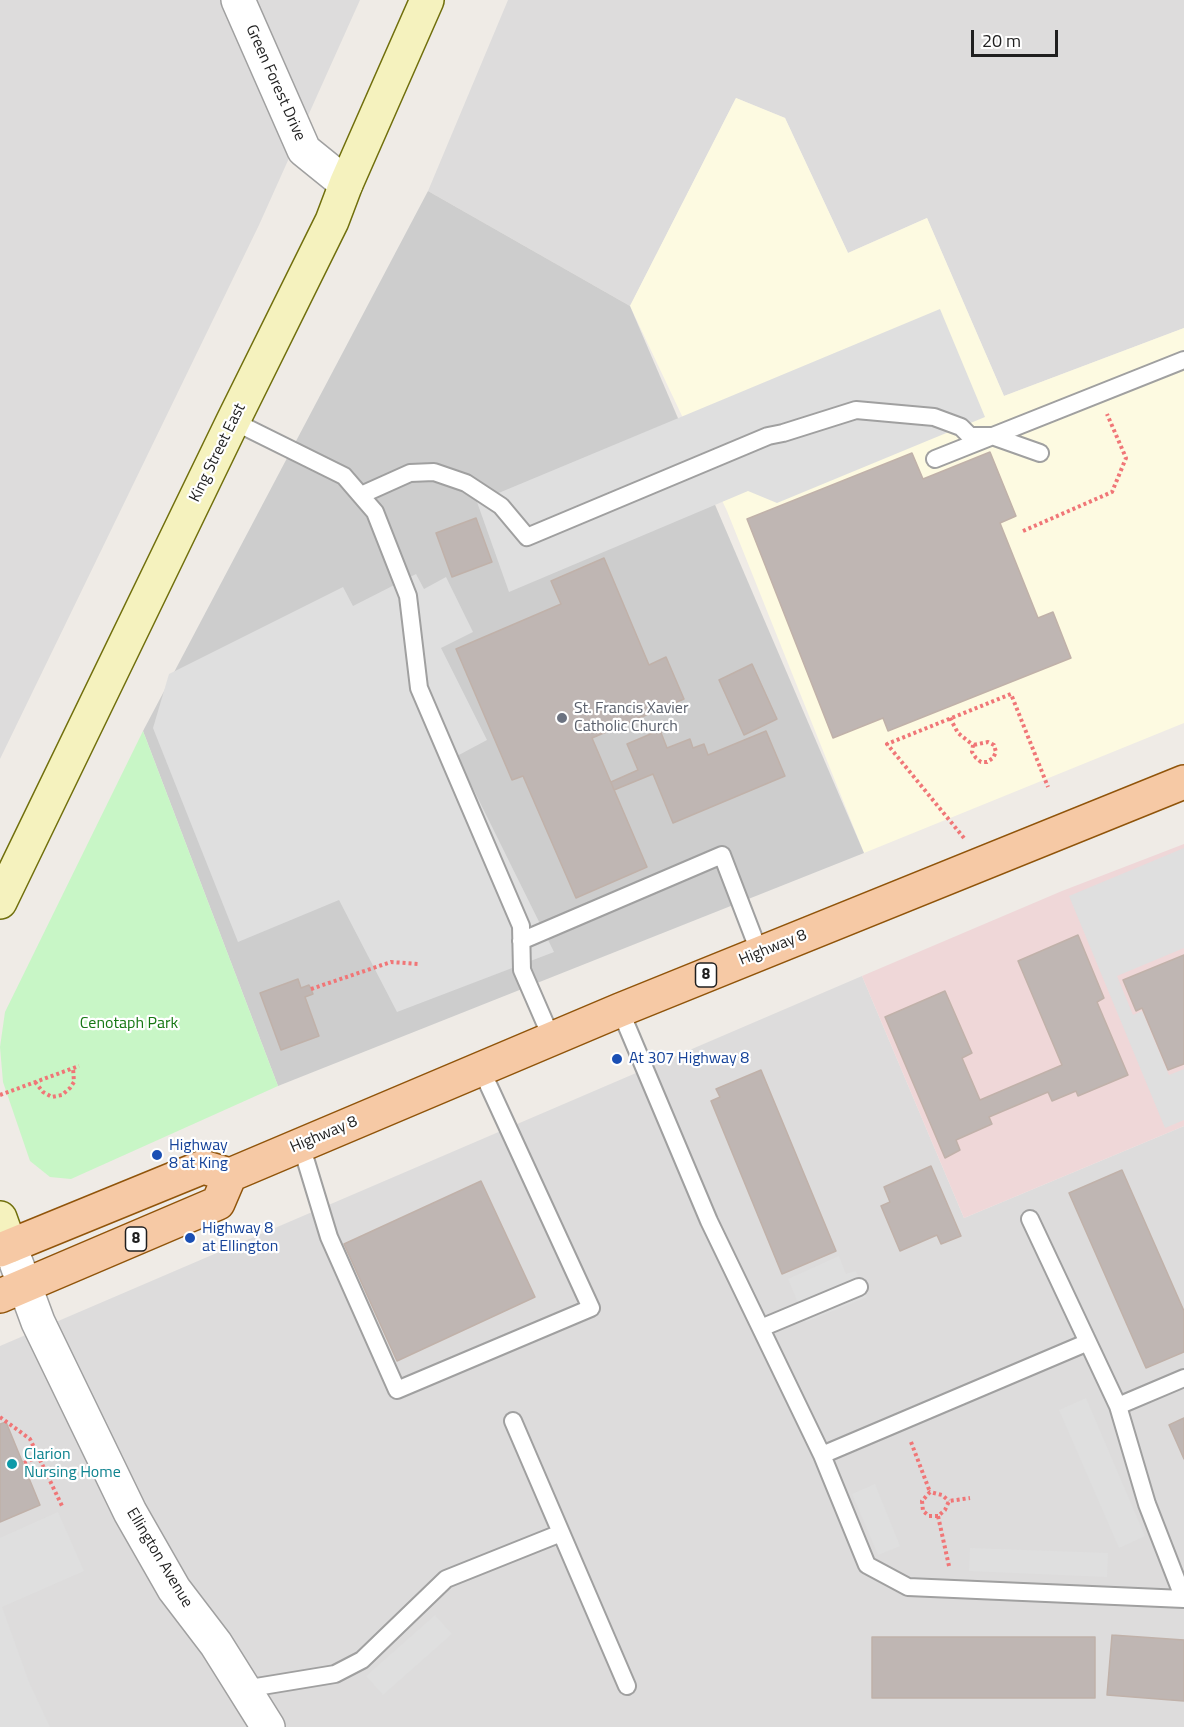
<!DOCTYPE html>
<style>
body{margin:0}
#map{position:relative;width:1184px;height:1727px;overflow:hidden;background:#efebe6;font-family:"Titillium Web",sans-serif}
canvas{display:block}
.scale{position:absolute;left:971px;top:30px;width:87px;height:27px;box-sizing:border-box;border:3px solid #1f1f1f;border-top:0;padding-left:8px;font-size:18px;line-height:21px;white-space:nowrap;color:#1f1f1f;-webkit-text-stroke:4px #fff;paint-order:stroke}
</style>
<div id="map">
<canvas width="1184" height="1727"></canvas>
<div class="scale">20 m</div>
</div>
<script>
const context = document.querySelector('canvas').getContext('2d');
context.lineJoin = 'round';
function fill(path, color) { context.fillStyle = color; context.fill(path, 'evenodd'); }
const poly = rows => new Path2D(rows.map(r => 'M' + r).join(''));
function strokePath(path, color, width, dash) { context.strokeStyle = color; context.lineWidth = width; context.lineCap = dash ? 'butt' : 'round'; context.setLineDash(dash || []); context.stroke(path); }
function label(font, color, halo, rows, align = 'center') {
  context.font = font + ' "Titillium Web",sans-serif'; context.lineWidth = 4.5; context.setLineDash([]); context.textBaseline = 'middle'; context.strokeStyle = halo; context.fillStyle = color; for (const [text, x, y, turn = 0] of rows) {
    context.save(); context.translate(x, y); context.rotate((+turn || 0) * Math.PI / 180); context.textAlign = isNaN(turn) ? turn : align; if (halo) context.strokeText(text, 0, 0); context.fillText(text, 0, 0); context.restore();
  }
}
const residential = poly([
 [0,0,360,0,259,225,0,759],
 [508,0,1184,0,1184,328,1004,396,927,218,848,253,785,118,736,98,630,306,428,191],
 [862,976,964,1218,1184,1126,1184,1727,0,1727,0,1346]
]);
const commercial = poly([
 [1184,844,1184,1126,964,1218,862,976,1062,891]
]);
const education = poly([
 [736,98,785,118,848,253,927,218,1004,396,1184,328,1184,723,864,853,727,511,630,306]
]);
const religious = poly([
 [428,191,630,306,864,853,278,1086,143,731]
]);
const park = poly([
 [143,731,278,1086,71,1179,50,1177,30,1161,3,1082,0,1047,5,1012]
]);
const parking = poly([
 [940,309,985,417,777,503,748,491,509,592,477,502],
 [416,574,424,589,446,577,473,632,441,648,487,740,457,756,554,952,397,1012,339,900,238,942,153,728,169,674,343,587,353,606],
 [1184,848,1184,948,1117,976,1133,1015,1142,1011,1169,1075,1184,1069,1184,1120,1165,1128,1069,896],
 [839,1256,846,1274,856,1271,867,1297,806,1322,788,1279],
 [1086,1398,1145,1536,1119,1548,1059,1410],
 [875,1484,900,1546,878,1555,852,1494],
 [58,1512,84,1571,2,1607,29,1682,50,1727,0,1727,0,1538],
 [970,1548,1108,1553,1107,1577,969,1571],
 [435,1615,452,1634,383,1695,366,1676]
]);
const building = poly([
 [990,452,1016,516,1000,523,1038,618,1053,612,1071,658,888,731,883,718,833,738,747,519,912,453,923,479,990,452],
 [476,518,492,562,452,577,436,533,476,518],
 [604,558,649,665,666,657,684,699,592,738,647,867,576,898,523,776,512,780,456,649,561,604,551,581,604,558],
 [752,664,777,719,744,735,719,680,752,664],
 [660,730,667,748,690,739,693,748,704,744,708,755,766,731,785,776,673,823,653,774,614,790,611,782,638,770,627,744,660,730],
 [1078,935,1104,998,1097,1002,1128,1075,1078,1096,1076,1091,1052,1101,1048,1092,989,1117,992,1124,956,1140,960,1150,945,1158,885,1017,945,991,972,1053,962,1058,980,1100,1062,1065,1018,961,1078,935],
 [1184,955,1184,1064,1168,1070,1142,1008,1136,1011,1123,980,1184,955],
 [298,979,301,988,309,985,311,989,313,994,305,997,319,1036,281,1050,260,993,298,979],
 [761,1070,836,1251,782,1274,711,1101,720,1097,716,1089,761,1070],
 [931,1166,961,1236,941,1244,937,1235,900,1251,881,1206,890,1202,884,1187,931,1166],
 [1122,1170,1184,1311,1184,1352,1146,1368,1069,1193,1122,1170],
 [481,1181,535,1297,397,1361,344,1244,481,1181],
 [1184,1418,1184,1459,1169,1425,1184,1418],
 [6,1422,40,1505,0,1522,0,1424,6,1422],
 [1112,1635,1184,1640,1184,1701,1107,1695,1112,1635],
 [872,1637,1095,1637,1095,1698,872,1698,872,1637]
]);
const path = poly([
 [1023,531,1112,492,1126,458,1107,414],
 [950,718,958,733,973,745,972,752,976,758,981,762,987,762,993,758,996,752,994,745,988,742,973,745],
 [964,838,887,744,1011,694,1048,787],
 [311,989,391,962,419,964],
 [35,1082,43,1092,52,1097,62,1095,70,1088,74,1082,73,1068],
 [0,1095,79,1066],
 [0,1417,30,1439,63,1508],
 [911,1442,930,1492],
 [24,1463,39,1456],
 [938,1516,929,1516,923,1511,922,1501,930,1492,942,1495,949,1501],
 [949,1566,938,1516,945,1510,949,1501,970,1498]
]);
const service = poly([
 [233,421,344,476,375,512,408,596,419,688,521,926,522,970,552,1039],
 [935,459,1184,360],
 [361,495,410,473,434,472,466,483,501,506,527,537,768,436,783,433,856,410,934,417,961,427,970,436,992,436,1040,453],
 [521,941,722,855,760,954],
 [620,1010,709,1221,822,1455,867,1565,908,1587,1184,1599],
 [301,1145,329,1237,397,1390,591,1308,481,1069],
 [1030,1219,1118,1406,1147,1504,1184,1599],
 [761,1328,859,1287],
 [1118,1406,1184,1378],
 [513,1421,627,1686],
 [822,1455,1086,1343],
 [244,1689,335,1674,362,1660,446,1579,561,1533]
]);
const minor = poly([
 [238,0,304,150,346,184],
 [10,1246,38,1322,130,1512,174,1589,216,1644,268,1727]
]);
const secondary = poly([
 [0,902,233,421,332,221,346,184,427,0],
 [0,1218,10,1246]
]);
const primary = poly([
 [0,1250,203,1167,230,1175,620,1010,1184,782],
 [0,1296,218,1203,230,1175]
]);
const markers = [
 [562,718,6,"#6b7280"],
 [617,1059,6,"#1a4fb4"],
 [157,1155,6,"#1a4fb4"],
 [190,1238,6,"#1a4fb4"],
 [12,1464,6,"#0f9aa8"]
];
const shields = [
 [706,975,21],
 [136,1239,21]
];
const shieldNames = [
 ["8",706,975],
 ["8",136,1239]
];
const streetNames = [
 ["Green Forest Drive",275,83,66],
 ["King Street East",218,453,-64],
 ["Highway 8",773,948,-22],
 ["Highway 8",324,1135,-23],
 ["Ellington Avenue",159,1558,59]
];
const worshipNames = [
 ["St. Francis Xavier",574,709],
 ["Catholic Church",574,727]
];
const parkNames = [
 ["Cenotaph Park",129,1024]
];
const transitNames = [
 ["At 307 Highway 8",629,1059],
 ["Highway",169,1146],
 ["8 at King",169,1164],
 ["Highway 8",202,1229],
 ["at Ellington",202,1247]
];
const cultureNames = [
 ["Clarion",24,1455],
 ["Nursing Home",24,1473]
];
fill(residential, '#dddcdc');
fill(commercial, '#efd7d8');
fill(education, '#fdfae1');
fill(religious, '#cdcdcd');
fill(park, '#c8f6c6');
fill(parking, '#dfdfdf');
fill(building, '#bfb6b3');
strokePath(building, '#c0b1a9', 1.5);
strokePath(service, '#a0a0a0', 20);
strokePath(minor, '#a0a0a0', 36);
strokePath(secondary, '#706f0c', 36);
strokePath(primary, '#90540a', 36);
strokePath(path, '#f07677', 4, [3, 3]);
strokePath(service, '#fff', 16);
strokePath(minor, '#fff', 33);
strokePath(secondary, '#f5f2be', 33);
strokePath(primary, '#f6c9a5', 33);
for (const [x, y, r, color] of markers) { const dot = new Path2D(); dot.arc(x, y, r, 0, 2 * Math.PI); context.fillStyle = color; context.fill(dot); strokePath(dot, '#fff', 2); }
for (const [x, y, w] of shields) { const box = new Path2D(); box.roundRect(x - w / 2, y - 12, w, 24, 4.5); context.fillStyle = '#fff'; context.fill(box); strokePath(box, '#1f1f1f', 1.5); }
label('bold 15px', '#1f1f1f', null, shieldNames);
label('16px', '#1f1f1f', '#fff', streetNames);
label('16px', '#5b616d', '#fff', worshipNames, 'left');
label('16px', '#167713', '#fff', parkNames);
label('16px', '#164399', '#fff', transitNames, 'left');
label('16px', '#0d838f', '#fff', cultureNames, 'left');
</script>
